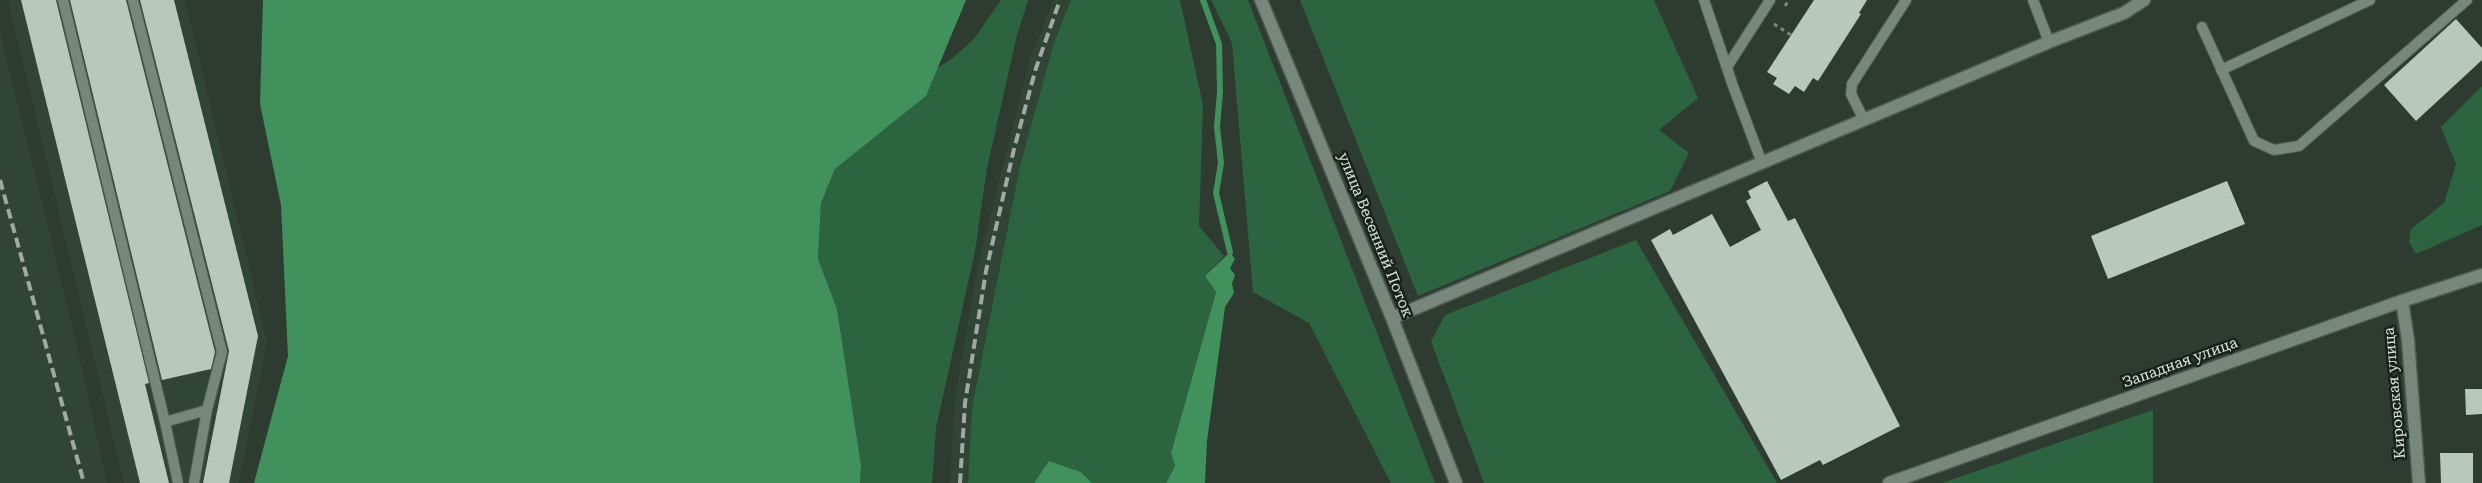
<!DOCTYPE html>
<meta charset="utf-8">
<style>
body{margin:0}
canvas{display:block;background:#2d3b31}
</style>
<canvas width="2482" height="483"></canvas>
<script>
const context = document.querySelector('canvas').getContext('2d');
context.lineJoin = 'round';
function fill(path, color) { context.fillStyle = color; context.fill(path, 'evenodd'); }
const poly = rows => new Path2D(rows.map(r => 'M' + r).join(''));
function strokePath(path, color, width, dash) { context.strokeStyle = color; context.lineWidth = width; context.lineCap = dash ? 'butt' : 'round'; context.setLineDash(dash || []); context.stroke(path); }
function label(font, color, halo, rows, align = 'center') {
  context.font = font + ' "Roboto Serif",serif'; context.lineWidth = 5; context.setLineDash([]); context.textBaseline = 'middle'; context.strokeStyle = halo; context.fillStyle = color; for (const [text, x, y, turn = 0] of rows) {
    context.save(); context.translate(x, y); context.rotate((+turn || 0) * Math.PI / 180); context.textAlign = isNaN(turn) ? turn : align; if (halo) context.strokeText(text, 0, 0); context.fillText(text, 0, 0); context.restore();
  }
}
const built = poly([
 [8,0,185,0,267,342,239,483,124,483],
 [1054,0,1071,0,1054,43,1020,166,972,408,968,483,950,483,955,397,978,264,1029,61],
 [0,32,75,337,107,483,0,483]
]);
const green = poly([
 [1001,0,1028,0,1017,35,987,168,975,251,936,428,932,483,860,483,861,465,837,309,818,259,821,203,835,169,926,96,937,68,949,61,974,39],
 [1071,0,1180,0,1203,105,1199,226,1224,256,1205,276,1216,292,1171,453,1175,466,1166,483,1092,483,1081,472,1049,461,1034,483,968,483,972,408,1020,166,1054,43],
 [1211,0,1248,0,1435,483,1391,483,1309,323,1253,292,1232,43],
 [1300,0,1654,0,1698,98,1659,130,1689,153,1670,191,1418,296],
 [2482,86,2482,225,2416,254,2409,242,2411,229,2444,203,2456,164,2441,127],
 [1636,240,1777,483,1484,483,1431,341,1445,315],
 [2153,410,2153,483,1942,483]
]);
const water = poly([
 [263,0,966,0,926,96,835,169,821,203,818,259,837,309,861,465,860,483,254,483,288,356,281,205,260,104],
 [1230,252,1235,259,1230,268,1235,275,1232,283,1234,293,1225,307,1207,441,1205,483,1166,483,1175,466,1171,453,1216,292,1205,276],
 [1049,461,1081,472,1092,483,1034,483]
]);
const stream = poly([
 [1203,0,1219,44,1220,92,1217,127,1221,163,1216,193,1230,252]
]);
const building = poly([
 [21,0,56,0,149,383,145,384,169,483,140,483],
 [70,0,126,0,215,352,211,369,162,380],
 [140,0,174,0,258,336,229,483,203,483,229,351],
 [1814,0,1867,0,1859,13,1861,14,1818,81,1813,78,1804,92,1795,86,1789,94,1773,84,1777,78,1767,72],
 [2456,19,2482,48,2482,60,2416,121,2384,85],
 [1767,181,1788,221,1795,218,1900,426,1823,465,1820,460,1781,480,1651,240,1670,229,1673,235,1712,214,1730,247,1761,230,1746,201,1751,198,1748,191],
 [2227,181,2245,224,2108,279,2091,236],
 [2465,389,2482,389,2482,414,2466,415],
 [2440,453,2473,453,2473,483,2441,483]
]);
const path = poly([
 [1785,6,1789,0],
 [1774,24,1791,35]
]);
const service = poly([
 [63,0,165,422,207,410,222,352,133,0],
 [1704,0,1733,86,1762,163],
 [2033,0,2049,42],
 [2202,27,2254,141,2274,150,2299,146,2467,0],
 [1727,67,1770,0],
 [2221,70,2370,0],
 [1864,120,1851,94,1852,84,1906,0],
 [165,422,178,483],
 [194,483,207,410]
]);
const minor = poly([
 [1261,0,1392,318,1456,483],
 [2402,301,2408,340,2419,483],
 [1392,318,2049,42,2124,13,2144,0]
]);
const tertiary = poly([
 [1889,483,2402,301,2482,275]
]);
const rail = poly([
 [0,180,84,483],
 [960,483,965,403,986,271,1014,149,1036,68,1060,0]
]);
const streetNames = [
 ["улица Весенний Поток",1375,235,68],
 ["Западная улица",2180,363,-20],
 ["Кировская улица",2395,393,-95]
];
fill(built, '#314536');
fill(green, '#2d6440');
fill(water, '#40915c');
strokePath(stream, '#40915c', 6);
fill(building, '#b8c8bb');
strokePath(service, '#4d594f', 12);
strokePath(minor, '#4d594f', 15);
strokePath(tertiary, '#4d594f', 15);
strokePath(path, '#7c887f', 3, [4, 4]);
strokePath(service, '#77877b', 10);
strokePath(minor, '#77877b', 12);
strokePath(tertiary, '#77877b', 12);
strokePath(rail, '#9faaa2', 4, [10, 5]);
label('15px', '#dce5de', '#1a201b', streetNames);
</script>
